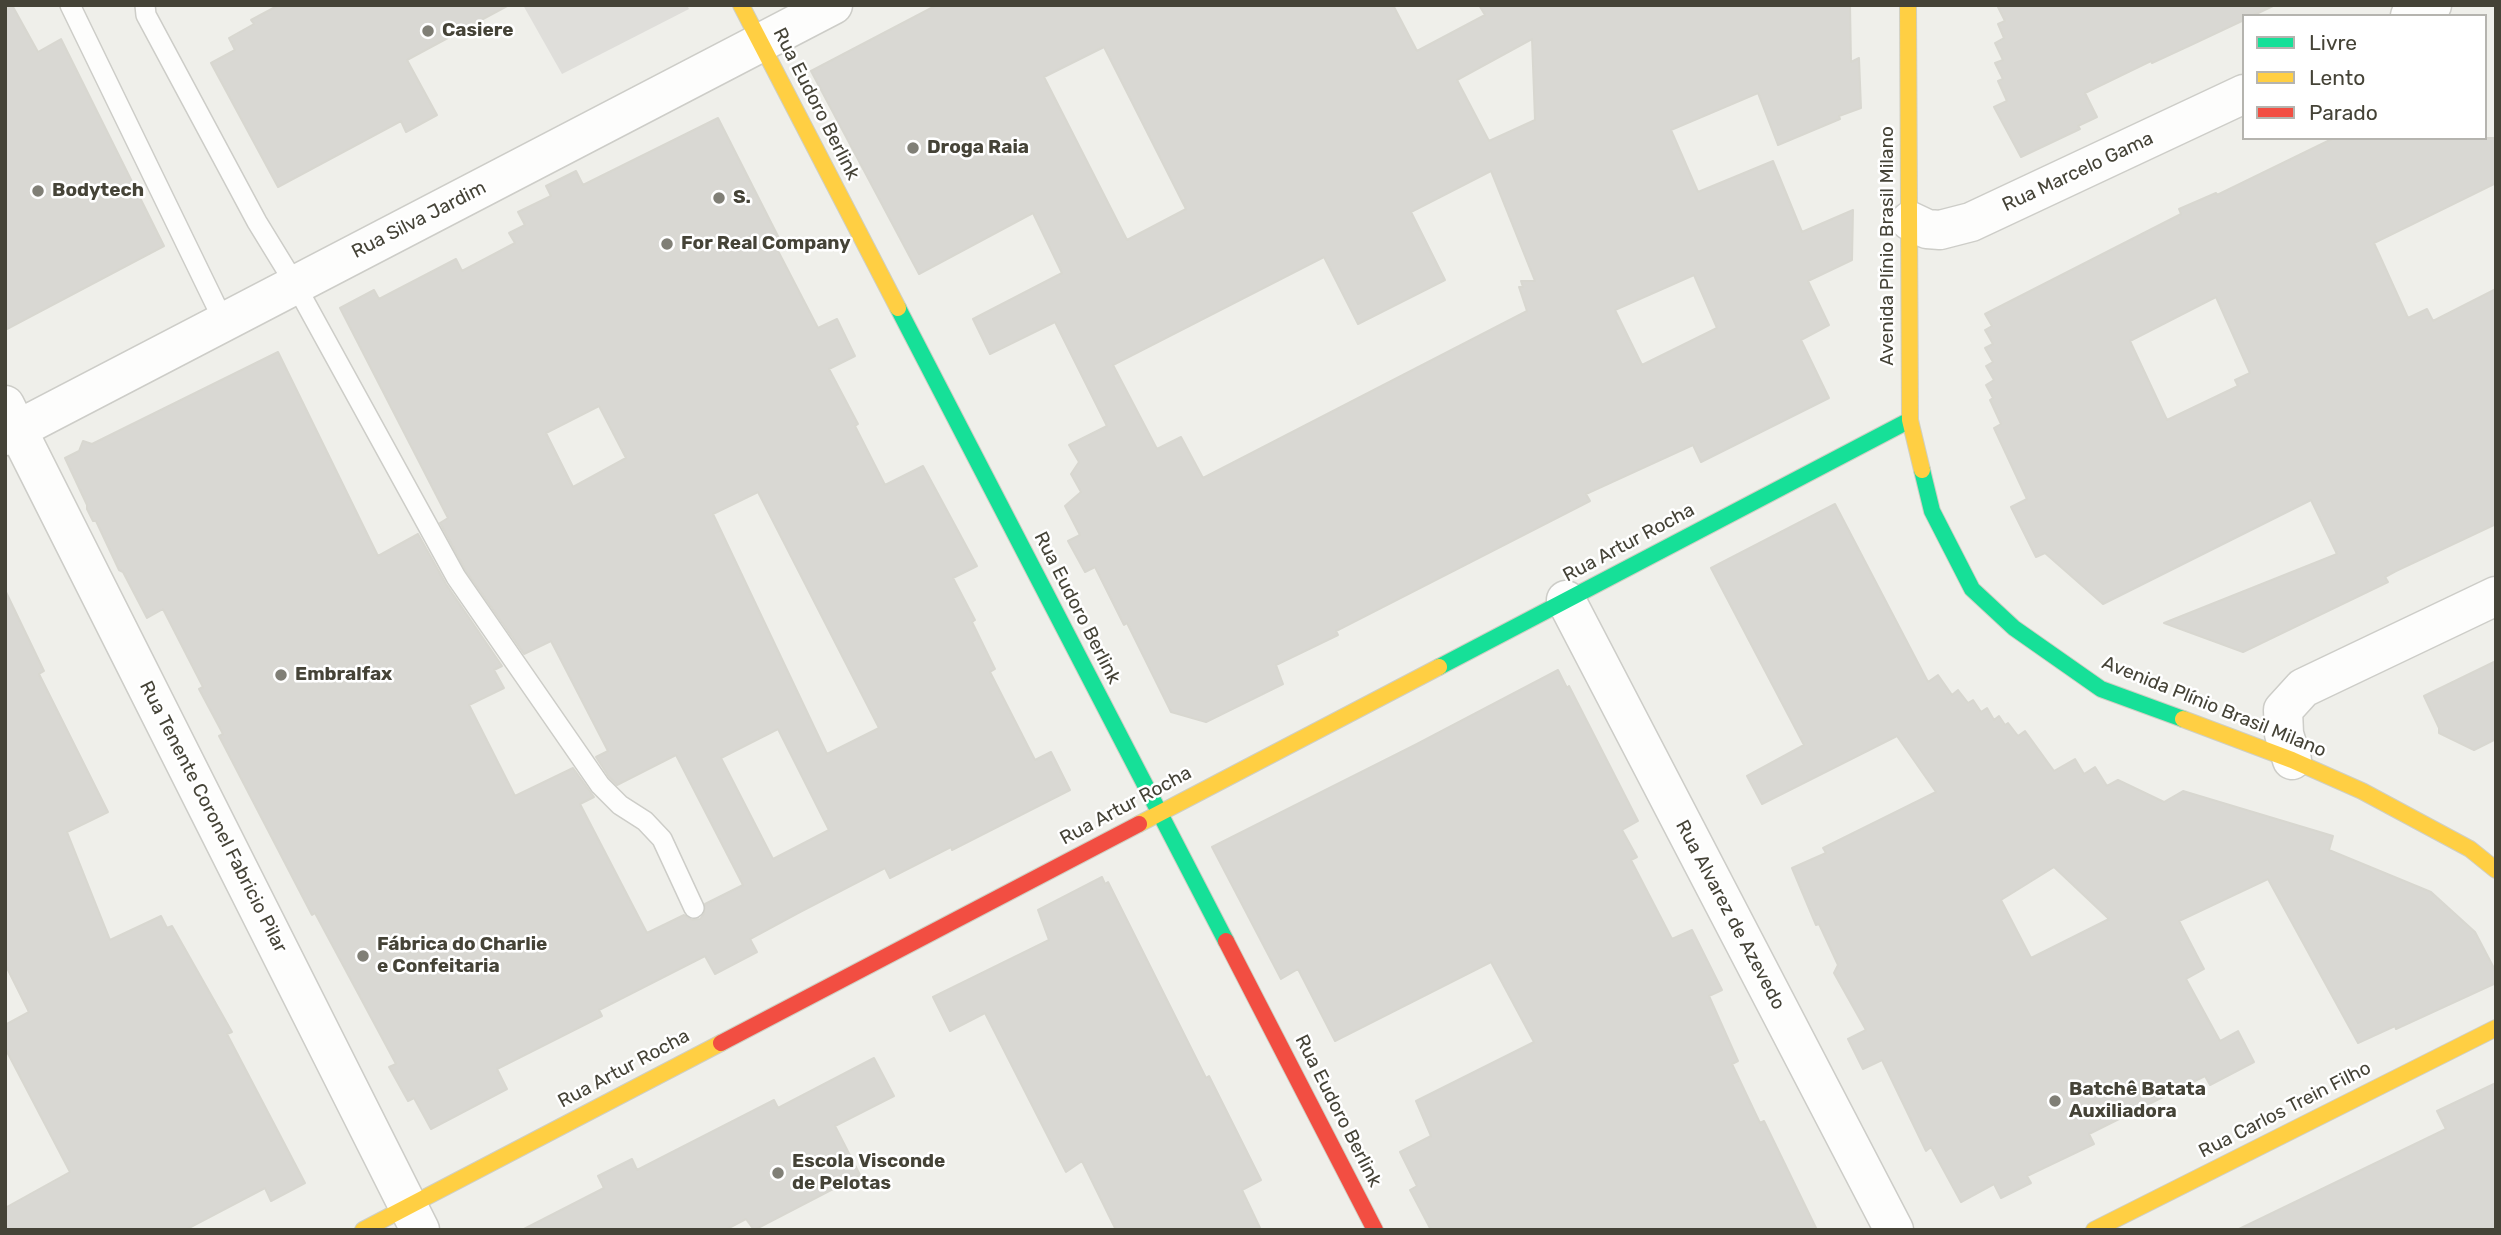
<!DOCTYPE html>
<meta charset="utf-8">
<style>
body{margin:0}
#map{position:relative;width:2501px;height:1235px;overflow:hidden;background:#efefea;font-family:Rubik,sans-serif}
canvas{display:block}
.frame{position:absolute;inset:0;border:7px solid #454337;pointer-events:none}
.legend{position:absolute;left:2242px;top:14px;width:245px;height:126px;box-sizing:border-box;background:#fff;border:2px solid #b5b4af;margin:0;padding:9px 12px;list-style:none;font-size:21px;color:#454337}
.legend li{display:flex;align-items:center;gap:14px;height:35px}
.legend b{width:35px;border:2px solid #b5b4af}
</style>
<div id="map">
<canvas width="2501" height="1235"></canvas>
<div class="frame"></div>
<ul class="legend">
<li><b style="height:9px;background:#16e098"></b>Livre</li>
<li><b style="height:9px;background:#ffcf43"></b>Lento</li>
<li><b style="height:9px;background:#f24e42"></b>Parado</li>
</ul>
</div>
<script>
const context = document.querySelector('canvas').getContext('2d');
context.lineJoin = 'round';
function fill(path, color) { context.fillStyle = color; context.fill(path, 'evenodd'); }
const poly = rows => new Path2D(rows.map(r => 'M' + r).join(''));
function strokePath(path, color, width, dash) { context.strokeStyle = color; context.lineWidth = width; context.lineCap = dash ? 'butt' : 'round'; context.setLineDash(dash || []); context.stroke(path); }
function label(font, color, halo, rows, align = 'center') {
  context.font = font + ' Rubik,sans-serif'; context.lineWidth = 5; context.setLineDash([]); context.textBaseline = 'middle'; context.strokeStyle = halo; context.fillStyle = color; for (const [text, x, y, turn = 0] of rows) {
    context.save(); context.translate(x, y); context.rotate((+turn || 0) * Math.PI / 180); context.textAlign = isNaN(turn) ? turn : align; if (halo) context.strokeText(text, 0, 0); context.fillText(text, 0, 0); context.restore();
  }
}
const parking = poly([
 [523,5,687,5,689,9,562,74]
]);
const building = poly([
 [5,5,12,5,38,52,61,39,164,246,5,330,5,5],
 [279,5,509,5,407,60,437,115,406,132,401,121,278,187,211,63,235,50,229,38,254,24,251,20,279,5],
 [937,5,1393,5,1417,51,1485,15,1479,5,1850,5,1851,62,1859,58,1861,108,1839,116,1840,119,1778,145,1758,93,1671,130,1698,192,1773,161,1802,232,1853,210,1852,260,1808,281,1829,325,1801,340,1829,398,1701,462,1693,445,1586,494,1590,501,1336,631,1338,635,1276,665,1283,684,1206,722,1171,712,1127,623,1124,625,1095,567,1085,572,1068,541,1080,535,1065,506,1081,492,1071,474,1079,462,1069,445,1107,426,1055,322,990,354,973,319,1062,273,1033,213,919,274,811,71,937,5],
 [1532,39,1535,120,1489,141,1457,80,1532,39],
 [1104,47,1186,209,1127,240,1044,77,1104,47],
 [1491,171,1535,281,1521,281,1523,287,1519,287,1527,311,1203,478,1181,437,1157,449,1113,365,1324,257,1358,324,1445,280,1411,212,1491,171],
 [1694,275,1717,328,1642,365,1615,310,1694,275],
 [1997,5,2275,5,2252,16,2244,16,2244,20,2193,44,2152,63,2151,61,2085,93,2097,117,2078,126,2080,129,2021,157,1994,107,2007,101,1998,81,2003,79,1995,63,2003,60,1995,43,2004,38,1998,24,2005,21,1997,5],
 [718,118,783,246,777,249,818,328,837,319,855,356,829,369,858,424,855,426,885,485,923,466,977,566,953,578,975,620,972,622,995,669,990,672,1035,760,1051,752,1070,790,952,850,951,847,890,878,885,868,800,912,750,939,757,952,715,974,705,956,599,1010,602,1016,497,1069,507,1089,431,1129,414,1098,408,1101,389,1067,396,1064,315,913,312,915,219,736,223,734,199,689,203,687,163,609,147,618,123,572,119,570,96,521,93,521,87,509,87,505,65,458,79,451,83,441,92,444,278,352,378,556,418,534,446,584,502,666,494,670,504,688,469,705,515,796,573,768,594,797,580,804,647,933,684,915,692,920,700,919,704,914,705,904,743,885,676,755,617,785,609,777,596,757,608,751,551,641,524,654,466,571,440,523,448,518,340,308,374,290,379,299,456,259,462,271,515,243,509,233,525,225,518,212,551,196,546,186,576,171,583,185,718,118],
 [599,406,626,458,573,487,546,433,599,406],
 [758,492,879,728,827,754,713,514,758,492],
 [778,729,829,830,773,859,721,758,778,729],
 [2334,138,2496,138,2496,183,2374,243,2408,318,2427,309,2433,321,2496,289,2496,524,2396,571,2385,577,2388,582,2243,652,2164,623,2337,554,2311,500,2103,604,2045,553,2036,557,2011,507,2027,499,1994,428,2001,424,1990,400,1993,398,1986,385,1994,380,1986,366,1993,362,1985,348,1993,344,1985,330,1992,326,1985,314,2181,214,2179,209,2216,193,2217,195,2334,138],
 [2216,297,2250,373,2235,380,2238,386,2167,420,2130,341,2216,297],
 [1835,504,1928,682,1938,675,1952,695,1958,690,1968,703,1973,700,1981,712,1987,708,1994,720,1999,716,2005,725,2008,723,2018,736,2025,731,2054,771,2075,759,2084,774,2095,767,2107,786,2118,780,2164,802,2183,791,2333,836,2329,850,2431,892,2475,932,2496,972,2496,983,2396,1029,2395,1026,2358,1043,2268,879,2179,921,2204,969,2186,979,2220,1041,2238,1031,2254,1062,2210,1085,2205,1076,2089,1134,2094,1144,2027,1176,2031,1183,2001,1198,1994,1184,1961,1202,1931,1147,1926,1151,1882,1060,1863,1069,1848,1039,1866,1030,1834,973,1838,965,1819,924,1816,925,1792,868,1826,853,1823,848,1936,792,1897,736,1762,804,1747,776,1804,745,1711,568,1835,504],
 [2054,867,2109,919,2031,958,2001,900,2054,867],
 [5,590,44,671,39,674,108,812,67,832,110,940,161,916,167,928,172,926,232,1032,227,1034,305,1183,271,1201,265,1188,185,1230,5,1230,5,1208,70,1172,5,1048,5,1025,29,1012,5,964,5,590],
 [2496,661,2496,739,2474,750,2439,733,2439,728,2424,696,2496,661],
 [1558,670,1567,688,1569,686,1638,821,1622,830,1637,857,1631,860,1672,939,1692,930,1722,990,1709,996,1738,1061,1732,1064,1760,1123,1764,1121,1817,1230,1431,1230,1410,1190,1417,1186,1400,1152,1431,1136,1416,1101,1534,1042,1491,962,1335,1041,1298,969,1281,979,1212,847,1415,745,1558,670],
 [1102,877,1105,884,1108,882,1206,1078,1209,1076,1261,1180,1242,1190,1261,1230,1116,1230,1082,1161,1066,1172,985,1013,950,1031,933,997,1049,940,1038,910,1102,877],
 [874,1058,894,1096,835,1126,860,1175,754,1230,746,1219,725,1230,522,1230,604,1188,598,1176,632,1159,637,1170,774,1100,778,1108,874,1058],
 [2496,1083,2496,1230,2237,1230,2446,1129,2437,1111,2496,1083]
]);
const lane = poly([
 [70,5,224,322],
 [145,5,146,15,257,222,295,284,456,577,600,785,620,805,645,821,662,839,694,908]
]);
const street = poly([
 [2410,16,2432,5],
 [1910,221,1927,229,1940,230,1971,222,2244,94],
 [5,405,420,1230],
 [5,436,833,5],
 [1566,600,1894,1230],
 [2292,760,2284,734,2283,710,2303,688,2496,596]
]);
const fast = poly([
 [898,308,1226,941],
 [1922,470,1932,511,1972,589,2014,628,2101,689,2183,719],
 [1439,667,1910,420]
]);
const slow = poly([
 [741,5,898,308],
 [1908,5,1910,420,1922,470],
 [2183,719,2292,760,2362,791,2470,849,2496,870],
 [1139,824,1439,667],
 [363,1230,721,1043],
 [2094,1230,2496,1028]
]);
const jam = poly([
 [1226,941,1375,1230],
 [721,1043,1139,824]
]);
const markers = [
 [428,31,7,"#807f76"],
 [913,148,7,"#807f76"],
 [38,191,7,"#807f76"],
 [719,198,7,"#807f76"],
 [667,244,7,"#807f76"],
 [281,675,7,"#807f76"],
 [363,956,7,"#807f76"],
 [2055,1101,7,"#807f76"],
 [778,1173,7,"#807f76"]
];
const poiNames = [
 ["Casiere",442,31],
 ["Droga Raia",927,148],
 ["Bodytech",52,191],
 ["S.",733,198],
 ["For Real Company",681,244],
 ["Embralfax",295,675],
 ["Fábrica do Charlie",377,945],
 ["e Confeitaria",377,967],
 ["Batchê Batata",2069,1090],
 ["Auxiliadora",2069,1112],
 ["Escola Visconde",792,1162],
 ["de Pelotas",792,1184]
];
const streetNames = [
 ["Rua Eudoro Berlink",816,104,63],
 ["Rua Marcelo Gama",2078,172,-25],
 ["Rua Silva Jardim",419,220,-27],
 ["Avenida Plínio Brasil Milano",1888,246,-90],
 ["Rua Artur Rocha",1629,543,-28],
 ["Rua Eudoro Berlink",1077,608,63],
 ["Avenida Plínio Brasil Milano",2214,707,22],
 ["Rua Artur Rocha",1126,806,-28],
 ["Rua Tenente Coronel Fabricio Pilar",213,817,63],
 ["Rua Alvarez de Azevedo",1730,915,62],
 ["Rua Artur Rocha",624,1069,-28],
 ["Rua Carlos Trein Filho",2285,1110,-27],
 ["Rua Eudoro Berlink",1338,1111,63]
];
fill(parking, '#dfdeda');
fill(building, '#d9d8d3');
strokePath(building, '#d8d7d0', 2);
strokePath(lane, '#cdcdc8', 22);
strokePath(street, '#cdcdc8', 41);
strokePath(fast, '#cfcfc3', 18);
strokePath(slow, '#cfcfc3', 18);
strokePath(jam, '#cfcfc3', 18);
strokePath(lane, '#fdfdfc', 19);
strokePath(street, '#fdfdfc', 38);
strokePath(fast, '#16e098', 16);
strokePath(slow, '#ffcf43', 16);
strokePath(jam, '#f24e42', 16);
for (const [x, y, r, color] of markers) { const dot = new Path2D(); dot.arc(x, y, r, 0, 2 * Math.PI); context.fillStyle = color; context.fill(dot); strokePath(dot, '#fff', 2.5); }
label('bold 19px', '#454337', '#fff', poiNames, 'left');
label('19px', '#454337', '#fff', streetNames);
</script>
